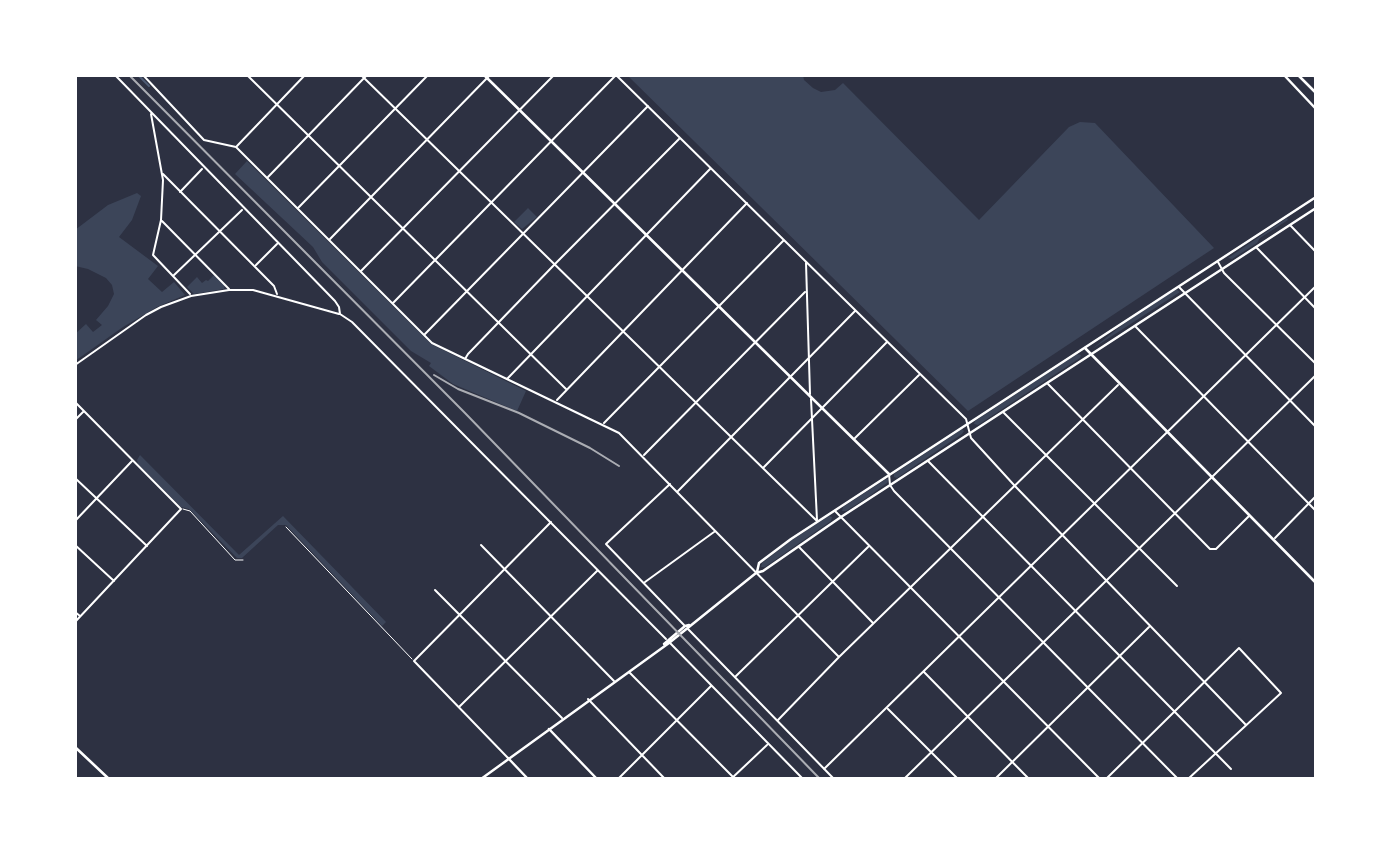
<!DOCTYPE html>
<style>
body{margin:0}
#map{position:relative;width:1391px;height:854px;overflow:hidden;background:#2d3142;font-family:"Open Sans",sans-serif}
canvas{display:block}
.frame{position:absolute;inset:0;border:77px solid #fff;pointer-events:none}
</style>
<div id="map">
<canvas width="1391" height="854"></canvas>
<div class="frame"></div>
</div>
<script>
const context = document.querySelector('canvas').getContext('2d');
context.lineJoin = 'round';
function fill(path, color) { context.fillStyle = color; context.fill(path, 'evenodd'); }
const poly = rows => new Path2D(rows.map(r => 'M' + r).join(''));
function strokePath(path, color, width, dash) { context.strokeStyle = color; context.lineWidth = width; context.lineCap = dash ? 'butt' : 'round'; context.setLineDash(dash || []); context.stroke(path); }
const green = poly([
 [627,75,803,75,804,80,813,88,821,92,835,90,843,83,979,220,1069,127,1080,122,1095,123,1214,248,968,411],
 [247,161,431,344,526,391,517,411,453,384,429,366,431,363,411,351,322,262,313,247,235,174],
 [137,193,141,196,132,220,119,237,158,266,148,279,162,292,174,282,185,295,157,307,123,327,75,361,75,334,86,324,93,332,102,325,96,320,108,306,114,294,112,285,106,278,88,269,75,266,75,230,108,205],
 [528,208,537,217,522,229,514,222],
 [1287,218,1288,220,1260,238,1257,243,1232,259,1228,258],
 [214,275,225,285,224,289,194,294,187,287,197,277,202,283,206,280,208,281],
 [1176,289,1180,292,1092,349,1122,325],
 [1077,354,1081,355,1080,358,978,425,974,424,975,421],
 [962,429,964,431,962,434,897,478,894,477,894,474],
 [140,455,239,555,283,516,386,622,382,626,286,525,278,525,242,558,237,558,189,509,181,507,138,464,137,460],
 [886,479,889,479,887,483,868,497,846,511,842,511,843,507],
 [829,516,832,517,831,521,765,567,761,567,762,563,792,540]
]);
const stream = poly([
 [138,75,149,86]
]);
const service = poly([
 [183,509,190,511,235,560,243,560],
 [286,527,412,659]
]);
const minor = poly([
 [115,75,335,301,339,307,340,314,352,322,666,639],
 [143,75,204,140,236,147,432,343,619,433,839,657],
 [247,75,566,389],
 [361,75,817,521],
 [616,75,966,419,971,438,1014,485,1246,725],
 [1313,75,1316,78],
 [151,114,163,180,161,220,153,255,190,294],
 [237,146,305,75],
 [163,174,274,286,277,294],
 [268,177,367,75],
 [180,192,202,169],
 [298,208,428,75],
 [162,221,229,289],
 [1290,225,1316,252],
 [330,239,490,75],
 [1256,247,1316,309],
 [1218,262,1224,273,1316,364],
 [806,263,810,394],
 [256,265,277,244],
 [361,271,554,75],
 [173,276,242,210],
 [1179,287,1316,427],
 [393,303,616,75],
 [1135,326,1316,511],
 [425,334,648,106],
 [465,359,468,354,554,265,680,138],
 [75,365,146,315,161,307,191,296,229,290,253,290,339,314],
 [507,379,710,169],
 [1048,384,1210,549,1216,549,1249,516],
 [811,399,817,520],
 [557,400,747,203],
 [75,402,181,509,75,622],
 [1003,412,1177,586],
 [75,420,84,411],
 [604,423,784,240],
 [855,438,919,375],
 [644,455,805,292],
 [928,461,1231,769],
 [763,468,887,342],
 [889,474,890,485,894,491,1178,779],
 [75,478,147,546],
 [670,484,606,544,684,625],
 [678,491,855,311],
 [835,511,1100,779],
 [75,521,132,461],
 [1275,538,1316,496],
 [75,545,114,581],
 [481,545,614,681],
 [799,547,873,623],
 [645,582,714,532],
 [435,590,562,718],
 [75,612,80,616],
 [688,629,834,779],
 [670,643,803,779],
 [629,672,735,779],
 [924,672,1029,779],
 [735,677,868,547],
 [588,699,665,779],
 [459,707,597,571],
 [888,709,958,779],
 [778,720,839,657,1118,385],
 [508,758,414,661,551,522],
 [824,769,1316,286],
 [618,779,711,686],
 [731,779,767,745],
 [904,779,1316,375],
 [995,779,1149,627],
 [1106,779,1239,648,1281,693,1188,779]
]);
const tertiary = poly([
 [484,75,889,474],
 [1085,348,1316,583],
 [549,729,597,779],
 [508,758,528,779]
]);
const secondary = poly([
 [757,572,759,563,791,539,1316,197],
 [664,644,685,626,689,625],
 [75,747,109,779],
 [481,779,669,643,756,573,763,571,841,517,1316,208]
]);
const primary = poly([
 [1284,75,1316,109],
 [1298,75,1316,93]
]);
const rail = poly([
 [129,75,464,412,820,779],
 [434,375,458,389,519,413,590,448,619,466]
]);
fill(green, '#3c4559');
strokePath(stream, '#4f5d75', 2);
strokePath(service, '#fff', 1);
strokePath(minor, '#fff', 2);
strokePath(tertiary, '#fff', 2.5);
strokePath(secondary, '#fff', 2.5);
strokePath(primary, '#fff', 2.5);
strokePath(rail, '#abadb3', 2);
</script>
